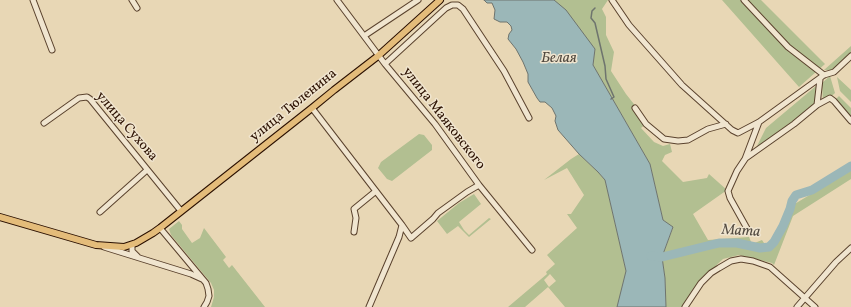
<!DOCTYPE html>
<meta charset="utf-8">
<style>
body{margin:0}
canvas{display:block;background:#e8d7b5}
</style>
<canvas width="851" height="307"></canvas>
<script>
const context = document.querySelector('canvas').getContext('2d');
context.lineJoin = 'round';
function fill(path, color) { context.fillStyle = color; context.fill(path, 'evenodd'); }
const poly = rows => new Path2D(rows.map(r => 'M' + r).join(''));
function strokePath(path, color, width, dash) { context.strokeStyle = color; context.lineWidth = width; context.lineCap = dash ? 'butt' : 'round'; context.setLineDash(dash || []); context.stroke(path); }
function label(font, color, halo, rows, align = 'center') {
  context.font = font + ' Vollkorn,serif'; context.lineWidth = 3; context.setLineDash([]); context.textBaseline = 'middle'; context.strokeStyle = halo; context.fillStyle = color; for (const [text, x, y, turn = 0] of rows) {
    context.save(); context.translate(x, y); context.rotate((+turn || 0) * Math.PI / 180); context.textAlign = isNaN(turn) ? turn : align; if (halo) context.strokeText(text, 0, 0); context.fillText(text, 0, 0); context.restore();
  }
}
const green = poly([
 [554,0,608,0,602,9,606,17,606,35,614,52,611,71,626,94,648,122,641,128,654,142,663,146,670,144,672,152,665,155,662,161,683,182,707,178,709,174,727,190,693,214,708,240,749,237,752,244,762,240,766,246,772,242,788,208,851,170,851,179,793,216,774,265,772,263,739,255,723,259,700,281,685,307,666,307,665,278,662,257,673,228,663,220,650,164,593,65,595,49],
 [722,0,761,0,825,64,799,87],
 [851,46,851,53,832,70,824,70],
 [830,76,835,93,823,104,822,83],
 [837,77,851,90,851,102,840,91],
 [816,86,817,108,753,154,766,128],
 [839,96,851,108,851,121,834,101],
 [419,134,424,135,432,145,432,150,392,181,387,179,378,168,381,162],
 [579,154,598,172,605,180,626,271,617,307,565,307,548,287,525,307,508,307,547,274,546,272,555,264,547,255,577,228,567,214,571,214,584,195,567,168,544,180,571,159],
 [550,274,556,281,549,287,544,280],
 [474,194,481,204,459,222,464,230,469,235,489,218,491,219,469,237,458,226,447,234,437,221,459,203],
 [179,221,182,225,182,229,192,243,200,238,204,228,226,257,223,260,229,268,232,265,265,307,211,307,214,297,214,290,211,283,171,235,169,229]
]);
const water = poly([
 [484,0,554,0,566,10,595,49,593,65,650,164,663,220,673,227,662,257,665,278,666,307,617,307,626,271,605,180,598,172,579,154,558,130,555,121,556,116,552,108,545,102,540,102,537,98,528,82,528,74,523,62,516,49,508,39,509,34,512,30,511,26,507,22,500,22,494,19,495,10,492,3,487,3,484,0]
]);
const stream = poly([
 [595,8,592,11,591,18,595,23,605,66,606,79,614,97,611,99]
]);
const river = poly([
 [651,256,662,257,719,243,737,243,760,248,769,247,774,242,783,226,790,209,792,201,796,195,812,190,851,166]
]);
const minor = poly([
 [33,0,52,50],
 [132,0,137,8],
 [337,0,385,64,435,124,479,185,532,250],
 [612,0,629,25,682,85,732,130,738,133,759,122,824,75,834,72,851,56],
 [744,0,788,47,824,75],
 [364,36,418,0],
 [385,64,446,8,452,5,458,5,463,9,504,71,529,118],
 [817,105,830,98,834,101,851,121],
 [312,108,402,225,399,237,369,307],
 [635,108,646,124,664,139,678,141,688,140,708,129,726,124],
 [44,123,79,98,87,97,90,99,181,211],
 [746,158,794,124,817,105,820,79],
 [100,212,147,170],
 [402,225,411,238,433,219,438,213,467,192,479,185],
 [160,228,206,283,208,289,209,296,207,302,204,307],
 [354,232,356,218,354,209,376,191],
 [749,232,730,198,728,191,737,171,745,159,759,122],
 [132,245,132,251,138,257],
 [104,247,191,274,202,279],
 [685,307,701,283,711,273,719,268,731,261,741,259,753,261,770,267,815,307],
 [797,307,836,262,851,248]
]);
const major = poly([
 [0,217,96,245,124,247,136,243,153,233,160,228,312,108,334,90,378,56,440,0]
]);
const streetNames = [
 ["улица Тюленина",294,106,-39],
 ["улица Маяковского",443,119,52],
 ["улица Сухова",126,127,49]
];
const waterNames = [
 ["Белая",559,59],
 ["Мата",741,232,3]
];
fill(green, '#b2bf91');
fill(water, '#9bb7b8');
strokePath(water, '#6e746e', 1);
strokePath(stream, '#6e746e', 1.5);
strokePath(river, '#9bb7b8', 9);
strokePath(minor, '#5a422d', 7);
strokePath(major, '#2b1000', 8);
strokePath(minor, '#f0e5cf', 5);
strokePath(major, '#e4bc7a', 6);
label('14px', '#2b1000', '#f0e5cf', streetNames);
label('italic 15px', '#524a40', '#f0e5cf', waterNames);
</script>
